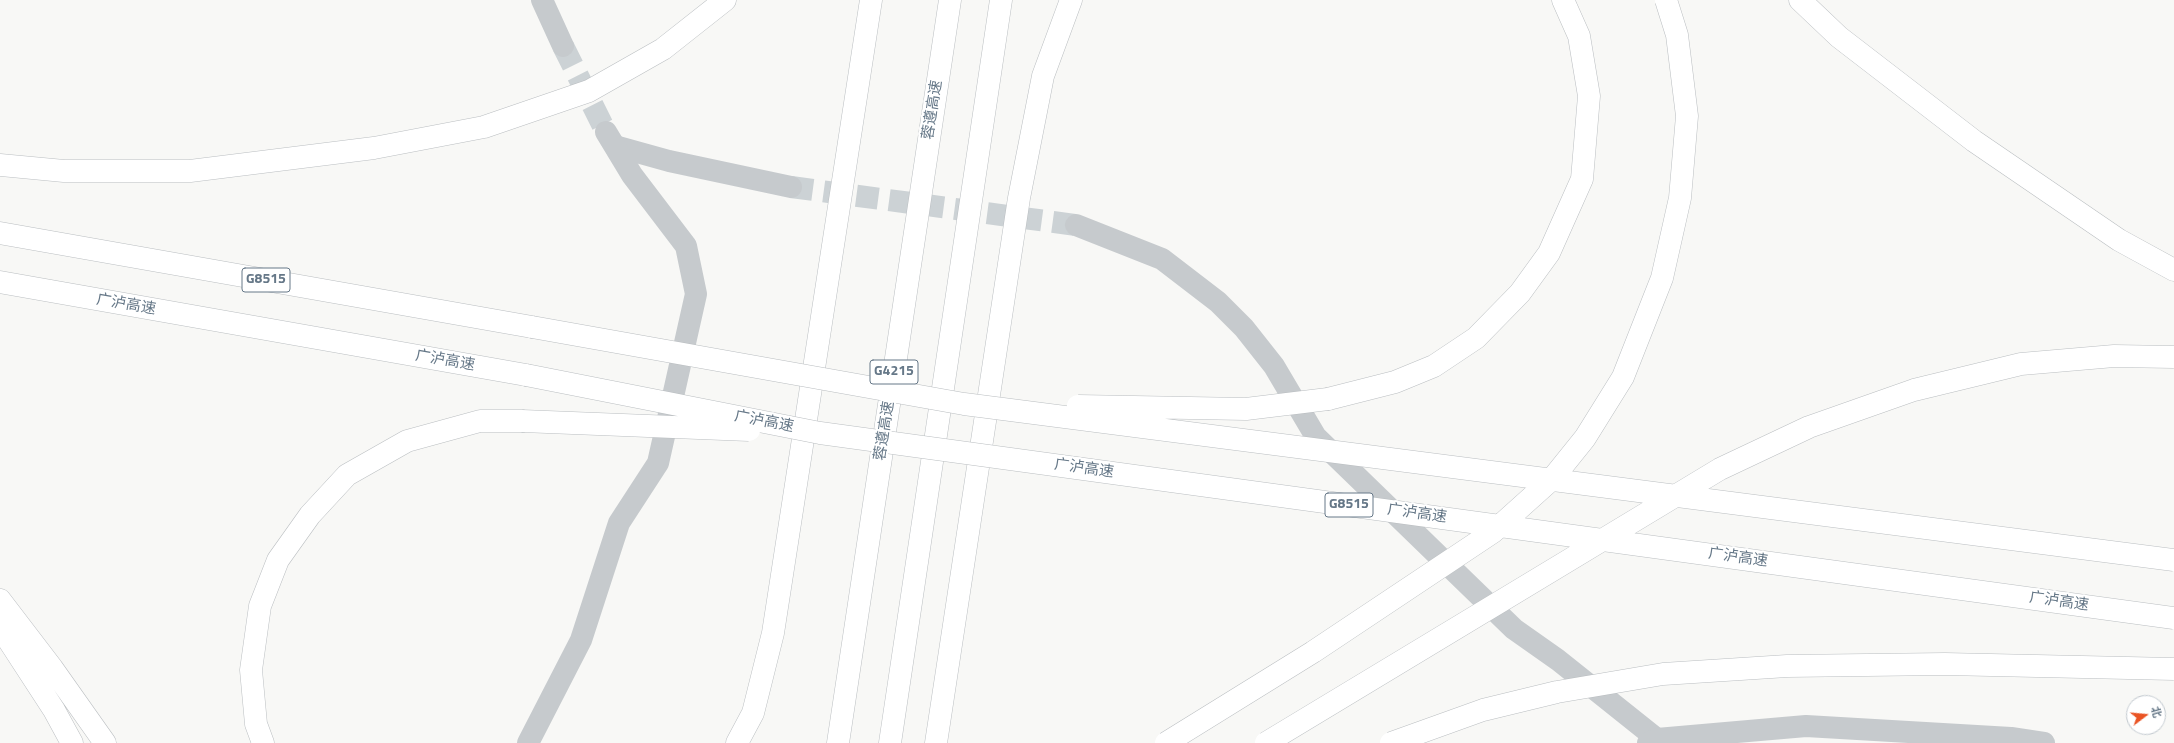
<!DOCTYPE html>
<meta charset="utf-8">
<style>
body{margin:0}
#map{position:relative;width:2174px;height:743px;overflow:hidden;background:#f8f8f6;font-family:"Titillium Web","Noto Sans SC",sans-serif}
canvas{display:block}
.north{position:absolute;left:2126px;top:695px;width:40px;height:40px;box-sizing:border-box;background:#fff;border:1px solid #c2c9cf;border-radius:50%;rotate:74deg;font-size:11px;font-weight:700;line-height:16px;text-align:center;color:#667888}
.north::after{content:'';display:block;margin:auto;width:14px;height:18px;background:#ea5424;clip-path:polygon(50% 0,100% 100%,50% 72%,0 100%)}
</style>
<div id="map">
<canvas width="2174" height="743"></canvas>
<div class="north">北</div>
</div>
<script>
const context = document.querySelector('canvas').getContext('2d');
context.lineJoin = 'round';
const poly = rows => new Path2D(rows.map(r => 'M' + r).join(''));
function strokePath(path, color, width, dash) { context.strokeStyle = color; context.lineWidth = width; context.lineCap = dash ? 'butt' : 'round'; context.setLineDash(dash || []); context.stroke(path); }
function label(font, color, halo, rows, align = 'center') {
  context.font = font + ' "Titillium Web","Noto Sans SC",sans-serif'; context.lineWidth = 4; context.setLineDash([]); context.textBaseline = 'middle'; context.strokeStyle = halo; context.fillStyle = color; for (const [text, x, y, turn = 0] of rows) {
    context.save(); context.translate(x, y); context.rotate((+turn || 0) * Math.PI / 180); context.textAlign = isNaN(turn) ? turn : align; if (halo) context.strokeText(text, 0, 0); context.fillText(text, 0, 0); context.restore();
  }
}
const minorTunnel = poly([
 [791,187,1076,225]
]);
const tertiaryTunnel = poly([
 [563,46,606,132]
]);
const minor = poly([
 [615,146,669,161,791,187],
 [1076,225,1162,259,1218,302,1244,328,1274,366,1316,437,1514,629,1558,660,1657,739]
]);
const tertiary = poly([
 [542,0,563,46],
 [528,743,581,640,619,523,658,463,696,294,686,246,632,175,606,132],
 [1648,743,1657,739,1806,726,2011,738,2044,743]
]);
const motorway = poly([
 [1800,0,1839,37,1974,141,2119,240,2174,270],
 [0,165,64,171,190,171,374,148,484,127,589,91,663,49,725,0],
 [0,233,532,327],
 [0,282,526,375],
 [1328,399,1395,382,1434,366,1476,338,1520,293,1549,253,1582,179,1589,96,1579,36,1563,0],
 [0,600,52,668,105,743],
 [0,627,54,710,72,743],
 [263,743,256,724,251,670,260,606,278,560,310,515,347,475,407,441,480,421,522,421],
 [737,743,753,713,773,633,871,0],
 [838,743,950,0],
 [890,743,1001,0],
 [936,743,1019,198,1043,76,1071,0]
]);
const motorwayBridge = poly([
 [532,327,964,404,2174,560],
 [526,375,820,433,2174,618],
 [1078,406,1246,409,1328,399],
 [522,421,749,430],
 [1166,743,1313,652,1493,532,1552,479,1585,438,1623,377,1662,278,1680,198,1687,116,1677,35,1666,0],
 [1266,743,1720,469,1809,427,1914,390,2021,364,2114,356,2174,357],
 [1391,743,1483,710,1557,692,1663,674,1787,666,1945,664,2174,669]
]);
const shields = [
 [266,280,48],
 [894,372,48],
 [1349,505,48]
];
const shieldNames = [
 ["G8515",266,280],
 ["G4215",894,372],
 ["G8515",1349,505]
];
const streetNames = [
 ["蓉遵高速",933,110,-81],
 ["广泸高速",126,305,10],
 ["广泸高速",445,361,10],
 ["广泸高速",764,422,11],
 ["蓉遵高速",885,431,-81],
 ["广泸高速",1084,469,8],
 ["广泸高速",1417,514,8],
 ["广泸高速",1738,558,8],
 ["广泸高速",2059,602,8]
];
strokePath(minorTunnel, '#ccd2d5', 22, [22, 11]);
strokePath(tertiaryTunnel, '#ccd2d5', 22, [22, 11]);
strokePath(motorway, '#babec1', 23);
strokePath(minor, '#c6cacd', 22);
strokePath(tertiary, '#c6cacd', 22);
strokePath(motorway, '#fff', 22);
strokePath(motorwayBridge, '#babec1', 23, []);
strokePath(motorwayBridge, '#fff', 22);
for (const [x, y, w] of shields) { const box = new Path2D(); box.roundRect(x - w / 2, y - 12, w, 24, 3); context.fillStyle = '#fff'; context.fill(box); strokePath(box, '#667888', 1); }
label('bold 14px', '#667888', null, shieldNames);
label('15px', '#667888', '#fff', streetNames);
</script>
